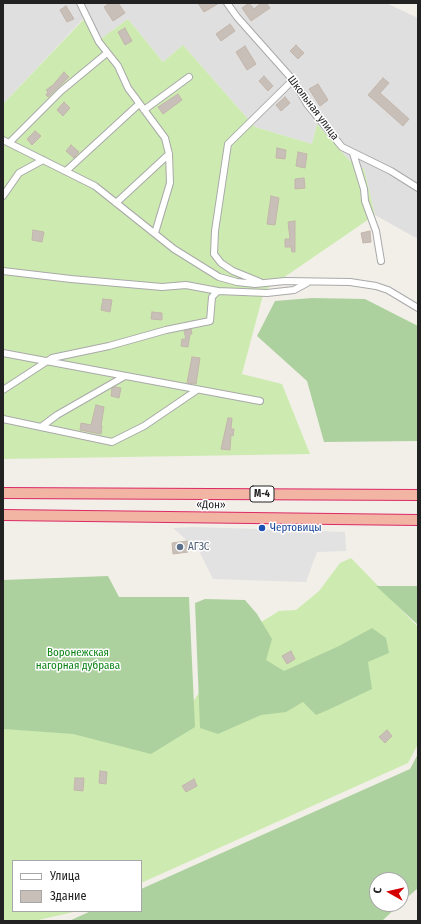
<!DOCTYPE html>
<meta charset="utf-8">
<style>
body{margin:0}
#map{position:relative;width:421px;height:924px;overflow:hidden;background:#f2efe9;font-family:"Fira Sans Condensed",sans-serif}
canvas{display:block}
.frame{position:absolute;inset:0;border:4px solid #222;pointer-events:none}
.legend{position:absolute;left:12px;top:860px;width:130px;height:52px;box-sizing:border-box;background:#fff;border:1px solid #a7a7a7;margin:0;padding:5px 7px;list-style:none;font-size:12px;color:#222}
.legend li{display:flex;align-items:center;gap:8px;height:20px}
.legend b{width:20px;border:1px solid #a7a7a7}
.north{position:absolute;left:369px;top:872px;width:40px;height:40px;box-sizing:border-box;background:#fff;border:1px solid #a7a7a7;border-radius:50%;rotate:278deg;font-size:11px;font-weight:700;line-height:16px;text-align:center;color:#222}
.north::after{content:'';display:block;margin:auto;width:14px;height:18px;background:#d40000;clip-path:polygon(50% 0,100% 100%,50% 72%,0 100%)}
</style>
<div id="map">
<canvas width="421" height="924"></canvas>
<div class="frame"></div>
<ul class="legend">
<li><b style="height:5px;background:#fff"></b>Улица</li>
<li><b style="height:11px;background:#c7bfb8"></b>Здание</li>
</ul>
<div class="north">С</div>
</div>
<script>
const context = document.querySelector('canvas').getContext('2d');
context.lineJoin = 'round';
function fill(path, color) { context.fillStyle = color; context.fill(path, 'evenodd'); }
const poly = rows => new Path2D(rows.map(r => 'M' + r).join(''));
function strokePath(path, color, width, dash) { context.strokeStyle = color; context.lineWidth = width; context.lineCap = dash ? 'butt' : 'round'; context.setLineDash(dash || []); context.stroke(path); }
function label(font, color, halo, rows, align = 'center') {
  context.font = font + ' "Fira Sans Condensed",sans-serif'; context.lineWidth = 3; context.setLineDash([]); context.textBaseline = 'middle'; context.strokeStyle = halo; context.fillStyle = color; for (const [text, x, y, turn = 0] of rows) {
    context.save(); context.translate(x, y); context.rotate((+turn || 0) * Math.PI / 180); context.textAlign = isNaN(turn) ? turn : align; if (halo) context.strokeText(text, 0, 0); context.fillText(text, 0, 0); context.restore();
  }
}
const residential = poly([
 [3,3,386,3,418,18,418,239,375,215,364,169,349,160,317,124,312,144,255,127,183,45,163,62,128,19,102,38,83,19,3,104]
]);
const grass = poly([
 [84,19,102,38,128,19,163,62,183,45,255,127,312,144,317,124,349,160,364,169,375,215,264,291,242,374,282,384,310,454,3,459,3,104],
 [351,558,418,627,418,744,408,763,141,883,141,861,13,861,13,911,78,911,34,921,3,921,3,720,188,709,237,637,279,611,296,610,319,591,340,563]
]);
const forest = poly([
 [312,298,365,299,418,326,418,441,324,442,307,381,257,336,275,301],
 [108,576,119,597,189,597,195,727,151,754,73,734,3,729,3,580],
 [376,586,418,586,418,625],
 [205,599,245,600,257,614,272,639,266,660,284,671,339,646,372,628,386,638,389,653,368,662,372,689,328,710,316,715,303,702,286,712,261,715,218,734,200,728,195,603],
 [418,754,418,888,401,903,401,880,377,880,377,904,400,904,382,921,69,921,91,911,141,911,141,889,410,769]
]);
const parking = poly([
 [195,527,345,532,346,551,317,552,306,582,213,579,199,551,173,528]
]);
const building = poly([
 [110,3,118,3,125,13,113,21,104,7,110,3],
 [198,3,219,3,204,12,198,3],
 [249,3,254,9,261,3,266,3,270,8,251,21,242,8,249,3],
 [66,6,74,19,67,22,60,10,66,6],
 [230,24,235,31,221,41,216,34,230,24],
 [125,28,132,41,125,45,118,32,125,28],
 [296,45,304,53,298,59,290,51,296,45],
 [245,46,256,64,247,70,236,52,245,46],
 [64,72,69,77,48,97,46,95,48,92,46,90,53,85,64,72],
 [264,76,273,86,268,91,259,81,264,76],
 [383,78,389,83,380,93,409,119,403,126,368,95,383,78],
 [318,84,328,100,320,106,309,89,318,84],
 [178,94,182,100,163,114,158,107,178,94],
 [285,97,290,103,281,111,276,105,285,97],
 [64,102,70,108,63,116,57,110,64,102],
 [35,131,41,136,32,145,27,139,35,131],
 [71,145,79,152,74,158,66,151,71,145],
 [277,148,286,150,285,159,276,158,277,148],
 [298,152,307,154,305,168,296,166,298,152],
 [304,178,305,188,295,189,295,179,304,178],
 [271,196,279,198,275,225,267,224,271,196],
 [295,221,295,252,292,252,291,247,285,247,285,239,290,239,288,222,295,221],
 [33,230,44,232,42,242,32,240,33,230],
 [370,231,371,242,363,243,361,233,370,231],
 [103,299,112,300,110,312,101,310,103,299],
 [152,312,162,313,162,320,151,319,152,312],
 [191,329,192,334,190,334,188,347,181,346,182,339,186,339,184,331,191,329],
 [192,357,200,358,196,384,187,383,192,357],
 [115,387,121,388,119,398,111,396,112,388,115,387],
 [96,405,104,407,101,426,102,426,101,434,80,430,81,423,91,425,96,405],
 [228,418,232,418,231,429,234,429,233,436,231,435,230,450,221,449,228,418],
 [187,541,188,552,173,554,172,543,187,541],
 [291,651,295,659,287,664,282,656,291,651],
 [387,730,392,736,385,743,379,737,387,730],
 [100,771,107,772,106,784,99,783,100,771],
 [75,778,84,778,83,791,74,790,75,778],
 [194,779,197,786,186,792,182,786,194,779]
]);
const minor = poly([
 [80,3,99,42,118,66,128,88,165,138,169,154,170,183,155,233],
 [227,3,237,17,293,80,307,104,342,147,391,171,418,188],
 [144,110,189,77],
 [3,140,95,186,174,249,219,277,237,282,255,284,285,281,350,282,376,286,388,290,418,308],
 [9,143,61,91,107,53],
 [353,153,364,189,365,201,376,231,381,261],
 [66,171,139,104],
 [3,196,19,173,43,160],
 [116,203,169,154],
 [3,271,71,279,162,287,186,285,218,291],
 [260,282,233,271,221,263,214,254,215,231,228,144,293,80],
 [3,353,260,401],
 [3,390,52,358,109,346,166,330,210,321,212,297,218,291,267,293,294,290,307,283],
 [3,419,112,442,144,426,197,390],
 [41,427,57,415,125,376]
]);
const trunk = poly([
 [3,493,418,495],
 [3,515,418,520]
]);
const markers = [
 [262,528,4,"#1a4fb4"],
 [180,547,4,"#5c6f8a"]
];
const shields = [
 [262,494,24]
];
const shieldNames = [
 ["М-4",262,494]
];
const streetNames = [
 ["Школьная улица",313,108,53],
 ["«Дон»",211,505,1]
];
const transitNames = [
 ["Чертовицы",270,528]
];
const serviceNames = [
 ["АГЗС",188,547]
];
const parkNames = [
 ["Воронежская",78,653],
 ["нагорная дубрава",78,666]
];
fill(residential, '#e0dfdf');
fill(grass, '#cdebb0');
fill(forest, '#add19e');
fill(parking, '#e2e2e2');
fill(building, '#c7bfb8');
strokePath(building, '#c4b6ab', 1);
strokePath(minor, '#a9a9a9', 8);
strokePath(trunk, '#dc2a67', 12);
strokePath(minor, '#fff', 6);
strokePath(trunk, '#f2b4a3', 10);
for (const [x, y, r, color] of markers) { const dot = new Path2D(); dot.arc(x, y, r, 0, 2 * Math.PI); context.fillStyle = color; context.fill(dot); strokePath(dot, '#fff', 1.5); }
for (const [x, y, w] of shields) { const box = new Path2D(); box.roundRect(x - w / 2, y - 8, w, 16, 3); context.fillStyle = '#fff'; context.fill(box); strokePath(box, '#222', 1); }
label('bold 10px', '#222', null, shieldNames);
label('11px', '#222', '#fff', streetNames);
label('11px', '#164399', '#fff', transitNames, 'left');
label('11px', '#4e5e75', '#fff', serviceNames, 'left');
label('11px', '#0c8416', '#fff', parkNames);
</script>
